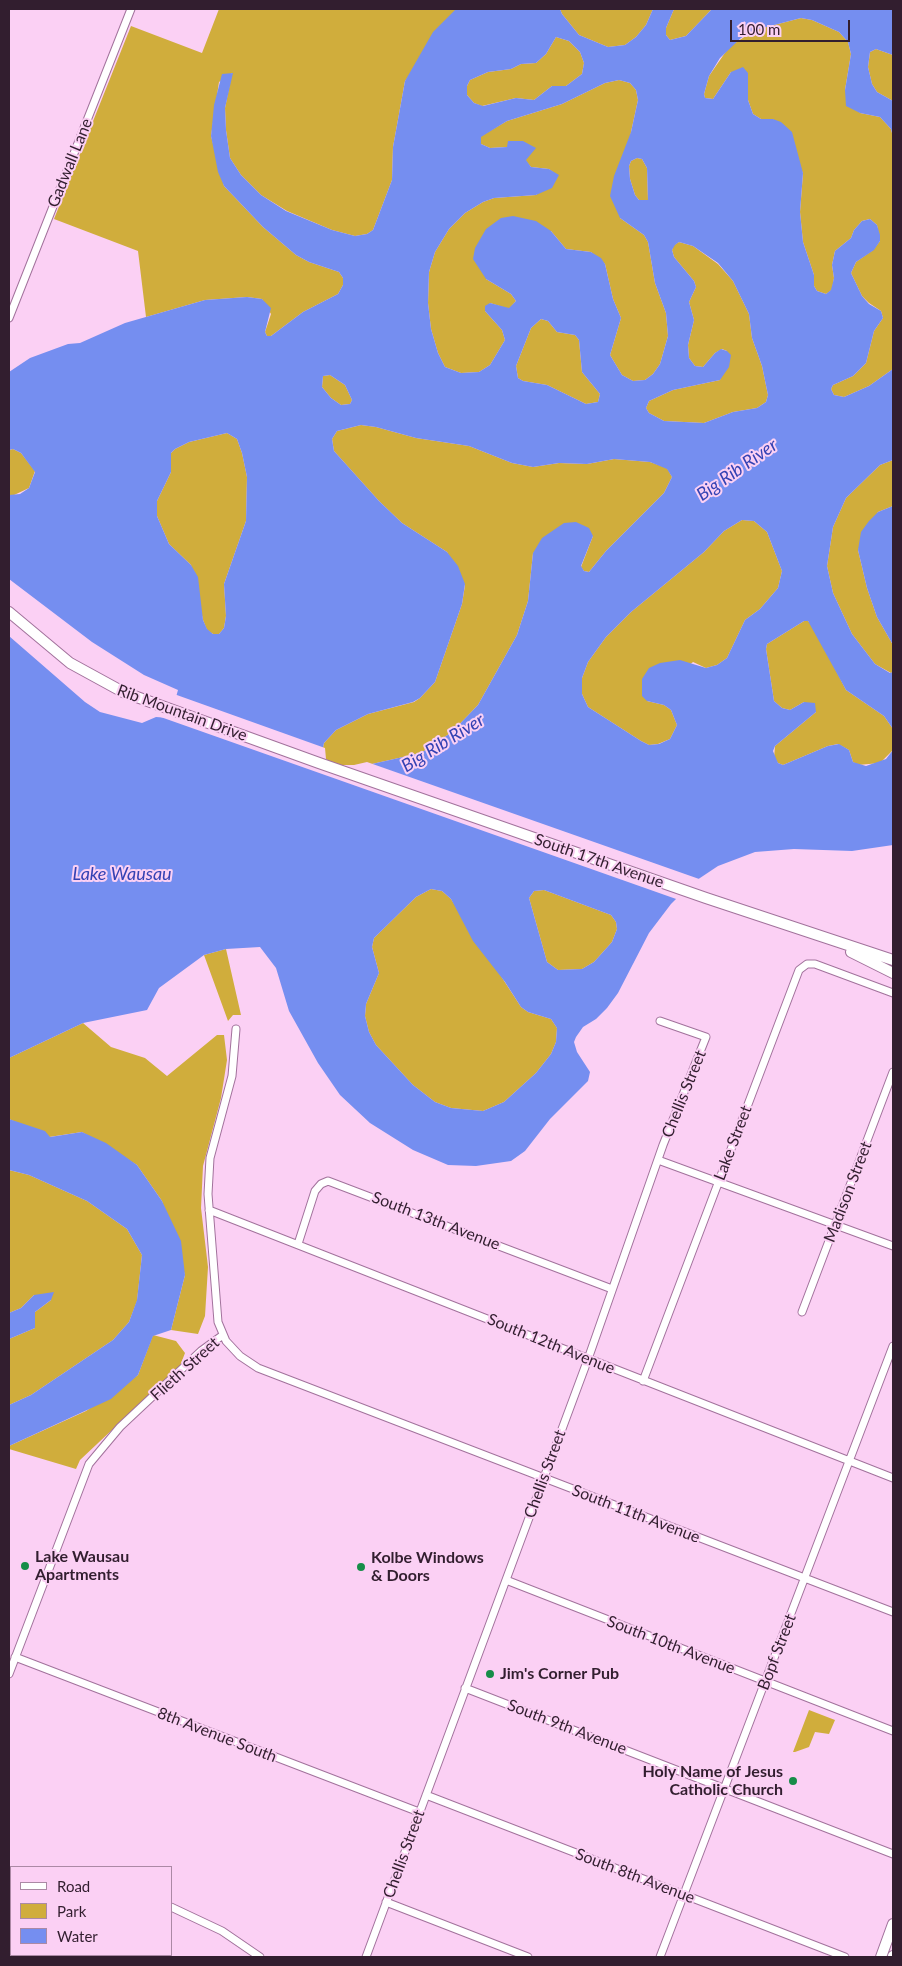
<!DOCTYPE html>
<style>
body{margin:0}
#map{position:relative;width:902px;height:1966px;overflow:hidden;background:#fbd0f4;font-family:Lato,sans-serif}
canvas{display:block}
.frame{position:absolute;inset:0;border:10px solid #321e2f;pointer-events:none}
.legend{position:absolute;left:10px;top:1866px;width:162px;height:90px;box-sizing:border-box;background:#fbd0f4;border:1px solid #ab89a5;margin:0;padding:6px 9px;list-style:none;font-size:15px;color:#321e2f}
.legend li{display:flex;align-items:center;gap:10px;height:25px}
.legend b{width:25px;border:1px solid #ab89a5}
.scale{position:absolute;left:730px;top:20px;width:120px;height:22px;box-sizing:border-box;border:2px solid #321e2f;border-top:0;padding-left:6px;font-size:15px;line-height:18px;white-space:nowrap;color:#321e2f;-webkit-text-stroke:4px #fbd0f4;paint-order:stroke}
</style>
<div id="map">
<canvas width="902" height="1966"></canvas>
<div class="frame"></div>
<ul class="legend">
<li><b style="height:6px;background:#fff"></b>Road</li>
<li><b style="height:14px;background:#d0ad3c"></b>Park</li>
<li><b style="height:14px;background:#758ef0"></b>Water</li>
</ul>
<div class="scale">100 m</div>
</div>
<script>
const context = document.querySelector('canvas').getContext('2d');
context.lineJoin = 'round';
function fill(path, color) { context.fillStyle = color; context.fill(path, 'evenodd'); }
const poly = rows => new Path2D(rows.map(r => 'M' + r).join(''));
function strokePath(path, color, width, dash) { context.strokeStyle = color; context.lineWidth = width; context.lineCap = dash ? 'butt' : 'round'; context.setLineDash(dash || []); context.stroke(path); }
function label(font, color, halo, rows, align = 'center') {
  context.font = font + ' Lato,sans-serif'; context.lineWidth = 4; context.setLineDash([]); context.textBaseline = 'middle'; context.strokeStyle = halo; context.fillStyle = color; for (const [text, x, y, turn = 0] of rows) {
    context.save(); context.translate(x, y); context.rotate((+turn || 0) * Math.PI / 180); context.textAlign = isNaN(turn) ? turn : align; if (halo) context.strokeText(text, 0, 0); context.fillText(text, 0, 0); context.restore();
  }
}
const green = poly([
 [219,9,464,9,405,81,393,147,392,180,373,230,367,234,355,236,332,230,287,211,261,195,241,175,230,158,226,130,225,108,232,73,219,82,211,136,224,186,263,227,296,255,309,262,339,272,343,278,343,285,338,294,303,312,271,336,267,336,265,332,271,314,262,299,247,297,205,300,146,317,138,251,54,219,131,26,202,53],
 [560,9,653,9,646,25,636,37,625,45,608,47,579,35,562,14],
 [674,9,712,9,686,36,670,40,666,35,666,28],
 [801,18,812,20,839,32,848,42,851,54,845,90,860,113,880,117,891,129,893,137,893,369,869,386,844,397,834,395,831,389,833,385,853,376,866,363,874,331,883,318,881,311,869,303,862,296,851,273,856,262,873,250,880,241,877,225,870,219,862,221,854,230,851,238,835,251,832,265,834,278,832,290,826,294,817,291,814,286,814,275,803,242,800,212,803,173,773,119,761,119,753,114,748,100,748,73,731,72,713,99,705,98,704,94,709,76,729,47,755,30],
 [556,37,569,41,580,52,584,63,582,74,566,86,552,86,534,100,516,98,482,106,474,103,467,95,467,86,470,80,488,72,511,69,521,64,536,63,546,54],
 [876,49,893,55,893,101,877,92,872,84,868,67,870,52],
 [619,80,630,83,636,90,638,100,631,132,620,218,644,235,648,242,655,283,666,313,668,336,660,364,653,374,645,380,633,381,622,375,610,355,621,318,613,299,605,264,591,252,566,249,551,231,486,279,511,294,516,301,509,309,490,303,485,311,502,330,505,340,490,365,479,372,461,373,445,367,438,353,431,329,428,303,429,272,435,252,449,229,465,213,483,202,494,198,536,195,558,176,549,169,531,167,508,141,508,147,490,148,481,144,481,136,507,121,562,104,605,83],
 [637,158,642,159,647,168,648,200,639,200,635,195,630,179,629,166,631,161],
 [679,242,693,246,718,264,733,281,749,314,752,338,762,366,768,395,766,402,757,408,733,412,704,423,664,421,649,413,646,408,649,401,673,390,720,380,727,351,722,349,715,353,703,367,695,366,689,358,688,345,694,320,689,302,696,287,694,281,674,257,672,250,674,245],
 [541,319,548,321,557,332,575,335,579,340,582,372,600,394,598,402,586,404,547,385,523,381,518,378,516,366,531,328],
 [330,375,345,385,352,400,350,404,341,405,331,398,322,387,323,376],
 [361,425,376,427,416,438,469,446,512,463,533,467,559,463,587,464,614,459,650,462,667,468,672,477,664,493,606,551,589,572,584,571,581,567,593,536,533,553,528,601,517,635,478,705,452,732,421,753,354,768,334,767,324,760,322,752,324,743,336,730,368,714,414,702,420,698,435,682,462,604,465,585,447,552,402,523,379,501,334,451,332,439,337,431],
 [227,433,237,439,242,453,247,477,246,521,224,584,226,616,224,628,219,634,213,634,207,630,203,620,191,565,169,544,157,516,157,501,171,472,171,453,175,449,189,442],
 [13,449,21,453,35,471,29,488,12,496,9,495,9,450],
 [893,460,893,506,878,512,858,550,867,588,877,617,893,645,893,672,891,673,875,664,852,634,833,593,827,566,833,527,846,498,880,465],
 [742,520,754,521,767,532,782,571,778,588,760,609,745,620,727,658,717,665,706,668,693,662,647,701,664,705,671,710,677,725,670,739,658,744,649,745,641,741,588,707,582,694,582,678,588,662,606,637,631,612,704,552,724,531],
 [804,621,808,621,813,626,846,690,884,716,893,729,893,750,880,763,858,765,853,762,849,750,838,744,828,746,783,765,778,763,774,758,775,746,816,712,804,702,790,710,782,708,774,701,766,649,767,644],
 [431,889,442,891,451,899,521,1007,528,1012,551,1019,557,1028,556,1042,551,1054,536,1073,504,1102,483,1111,451,1108,435,1102,413,1085,376,1045,369,1032,365,1016,366,1004,379,973,372,947,374,938,416,897],
 [544,890,611,915,616,922,617,929,612,942,594,962,582,969,558,970,547,962,529,898,534,891],
 [226,949,241,1015,233,1015,228,1021,204,955],
 [83,1023,111,1047,145,1058,167,1076,217,1035,224,1035,227,1060,221,1098,203,1166,201,1208,208,1267,205,1316,198,1334,171,1330,185,1275,162,1201,137,1165,82,1132,49,1137,9,1119,9,1058],
 [9,1170,29,1175,87,1201,127,1229,142,1255,137,1301,129,1322,113,1340,31,1395,9,1405,9,1339,35,1328,35,1312,51,1300,34,1295,21,1308,9,1313],
 [153,1335,176,1341,185,1353,180,1366,80,1460,76,1469,9,1449,9,1446,86,1411,138,1375],
 [809,1710,835,1720,829,1734,815,1732,809,1747,795,1752,793,1752]
]);
const water = poly([
 [456,9,560,9,562,14,579,35,608,47,625,45,636,37,646,25,653,9,674,9,666,28,666,35,670,40,686,36,712,9,893,9,893,55,876,49,870,52,868,67,872,84,877,92,893,101,893,137,891,129,880,117,860,113,846,106,845,90,851,54,848,42,839,32,812,20,801,18,755,30,741,38,720,58,709,76,704,94,705,98,713,99,731,72,743,67,748,73,748,100,753,114,761,119,773,119,781,122,792,132,803,173,800,212,803,242,814,275,814,286,817,291,826,294,831,290,834,278,832,265,835,251,851,238,854,230,862,221,870,219,877,225,880,235,880,241,874,250,856,262,851,273,862,296,869,304,881,311,883,318,874,331,866,363,853,376,833,385,831,389,834,395,844,397,869,386,893,369,893,460,880,465,846,498,833,527,827,566,833,593,852,634,875,664,890,673,893,672,893,729,884,716,846,690,808,621,804,621,767,644,766,649,774,701,782,708,790,710,804,702,815,703,816,712,775,746,773,751,778,763,783,765,828,746,839,744,849,750,853,762,866,766,886,759,893,750,893,845,852,851,794,849,755,852,718,866,691,884,671,904,649,933,618,993,607,1008,596,1019,583,1027,576,1037,574,1042,577,1052,590,1072,588,1081,550,1119,525,1151,511,1161,476,1166,448,1165,413,1150,370,1123,340,1095,318,1063,289,1011,276,968,260,947,226,949,204,955,159,988,147,1010,83,1023,9,1058,9,636,85,702,100,712,142,723,156,717,170,718,178,690,144,675,92,642,9,579,9,495,20,494,29,488,35,472,21,453,13,449,9,450,9,372,30,358,68,344,80,343,125,323,205,300,247,297,262,299,271,308,265,332,267,336,271,336,303,312,338,294,343,285,343,278,339,272,309,262,296,255,263,227,224,186,218,172,211,136,214,105,222,74,233,73,225,108,226,130,230,158,241,175,261,195,286,211,332,230,355,236,367,234,373,230,392,180,393,147,405,81,433,32],
 [556,37,569,41,580,52,584,63,582,74,566,86,552,86,534,100,516,98,483,106,474,103,467,95,467,86,470,80,488,72,511,69,521,64,536,63,546,54],
 [619,80,630,83,636,90,638,100,631,132,614,176,610,196,620,218,644,235,648,242,655,283,666,313,668,336,660,364,653,374,645,380,633,381,622,375,610,355,621,318,613,299,605,264,601,258,591,252,566,249,551,231,536,221,513,216,501,218,486,229,475,248,473,259,486,279,511,294,516,301,509,308,490,303,485,306,485,311,502,330,505,340,490,365,479,372,461,373,445,367,438,353,431,329,428,303,429,272,435,252,449,229,465,213,483,202,494,198,536,195,552,188,559,175,549,169,531,167,526,160,536,148,523,141,508,141,507,147,490,148,481,144,481,137,507,121,562,104,605,83],
 [637,158,642,159,647,168,648,200,639,200,635,195,630,179,629,166,631,161],
 [679,242,693,246,718,263,733,281,749,314,752,338,762,366,768,395,766,402,757,408,733,412,704,423,664,421,649,413,646,408,649,401,673,390,720,380,729,367,731,355,727,351,721,349,715,353,703,367,695,366,689,358,688,345,694,320,689,302,696,287,694,281,674,257,672,250,675,245],
 [541,319,548,321,557,332,575,335,579,340,582,372,600,394,598,402,586,404,547,385,523,381,518,378,516,366,531,328],
 [330,375,345,385,352,400,350,404,341,405,331,398,322,387,323,376],
 [361,425,376,427,416,438,469,446,512,463,533,467,559,463,587,464,614,459,650,462,667,469,672,477,664,493,606,551,589,572,584,571,581,566,593,536,589,528,576,522,564,523,542,538,533,553,528,601,517,635,478,705,452,732,421,753,354,768,334,767,324,760,322,752,324,743,336,730,368,714,413,702,420,698,435,682,462,604,465,584,458,566,447,552,402,523,379,501,334,451,332,439,337,431],
 [227,433,237,439,242,453,247,477,246,521,224,584,226,616,224,628,219,634,213,634,207,629,203,620,198,577,191,565,169,544,157,516,157,501,171,472,171,453,175,449,189,442],
 [742,520,754,521,767,532,782,571,778,588,760,609,745,620,727,658,717,665,706,668,680,660,660,663,649,668,642,679,642,696,647,701,664,705,671,710,677,725,670,739,659,744,649,745,641,741,588,707,582,694,582,678,588,662,606,637,631,612,704,552,724,531],
 [431,889,442,891,451,899,473,941,505,982,521,1007,528,1012,551,1019,557,1028,556,1042,551,1054,536,1073,504,1102,483,1111,451,1108,435,1102,413,1085,376,1045,369,1032,365,1016,366,1004,379,973,372,947,374,938,416,897],
 [544,890,611,915,616,922,617,929,612,942,594,962,582,969,558,970,547,962,529,898,534,891],
 [893,506,893,645,877,617,867,588,858,550,861,532,869,521,878,512],
 [9,1119,45,1131,50,1137,82,1132,106,1143,137,1165,162,1201,181,1241,185,1275,171,1330,153,1336,138,1375,111,1399,9,1446,9,1405,31,1395,113,1340,129,1322,137,1300,142,1255,127,1229,87,1201,29,1175,9,1170],
 [54,1292,51,1300,35,1312,35,1328,9,1339,9,1313,21,1308,34,1295]
]);
const pier = poly([
 [174,694,325,748,326,759,335,765,354,765,367,762,702,880,679,900,155,715,168,715]
]);
const street = poly([
 [9,318,131,9],
 [236,1029,232,1076,210,1158,208,1194,218,1322,226,1341,240,1356,258,1368,893,1612],
 [658,1160,893,1246],
 [209,1210,893,1478],
 [298,1244,315,1191,321,1184,328,1181,612,1289],
 [802,1312,893,1072],
 [643,1381,799,970,807,964,815,964,893,993],
 [506,1580,893,1731],
 [15,1657,419,1812],
 [9,1674,89,1464,120,1427,201,1351,223,1335],
 [465,1688,893,1854],
 [426,1795,845,1957],
 [9,1883,11,1883],
 [386,1902,528,1957],
 [171,1907,222,1931,260,1957],
 [366,1957,588,1359,663,1145,706,1037,660,1021],
 [660,1957,893,1346]
]);
const secondary = poly([
 [9,612,70,663,123,692,319,763,706,898,893,960],
 [851,952,893,973],
 [881,1957,893,1924],
 [893,1957,893,1956]
]);
const markers = [
 [25,1566,5,"#168d48"],
 [361,1567,5,"#168d48"],
 [490,1674,5,"#168d48"],
 [793,1781,5,"#168d48"]
];
const streetNames = [
 ["Gadwall Lane",70,163,-68],
 ["Rib Mountain Drive",182,713,20],
 ["South 17th Avenue",599,861,19],
 ["Chellis Street",684,1094,-68],
 ["Lake Street",733,1143,-69],
 ["Madison Street",848,1192,-69],
 ["South 13th Avenue",436,1221,21],
 ["South 12th Avenue",551,1344,22],
 ["Flieth Street",185,1369,-42],
 ["Chellis Street",545,1474,-70],
 ["South 11th Avenue",636,1514,21],
 ["South 10th Avenue",671,1645,21],
 ["Bopf Street",777,1652,-69],
 ["South 9th Avenue",567,1727,21],
 ["8th Avenue South",217,1735,21],
 ["Chellis Street",404,1854,-70],
 ["South 8th Avenue",635,1876,21]
];
const poiNames = [
 ["Lake Wausau",35,1557],
 ["Apartments",35,1575],
 ["Kolbe Windows",371,1558],
 ["& Doors",371,1576],
 ["Jim's Corner Pub",500,1674],
 ["Holy Name of Jesus",783,1772,"right"],
 ["Catholic Church",783,1790,"right"]
];
const waterNames = [
 ["Big Rib River",737,470,-35],
 ["Big Rib River",443,743,-32],
 ["Lake Wausau",122,874]
];
fill(green, '#d0ad3c');
fill(water, '#758ef0');
fill(pier, '#fbd0f4');
strokePath(street, '#a2729c', 9);
strokePath(secondary, '#a2729c', 12);
strokePath(street, '#fff', 7);
strokePath(secondary, '#fff', 10);
for (const [x, y, r, color] of markers) { const dot = new Path2D(); dot.arc(x, y, r, 0, 2 * Math.PI); context.fillStyle = color; context.fill(dot); strokePath(dot, '#fbd0f4', 2); }
label('16px', '#321e2f', '#fbd0f4', streetNames);
label('bold 16px', '#321e2f', '#fbd0f4', poiNames, 'left');
label('italic 18px', '#3442b3', '#fbd0f4', waterNames);
</script>
